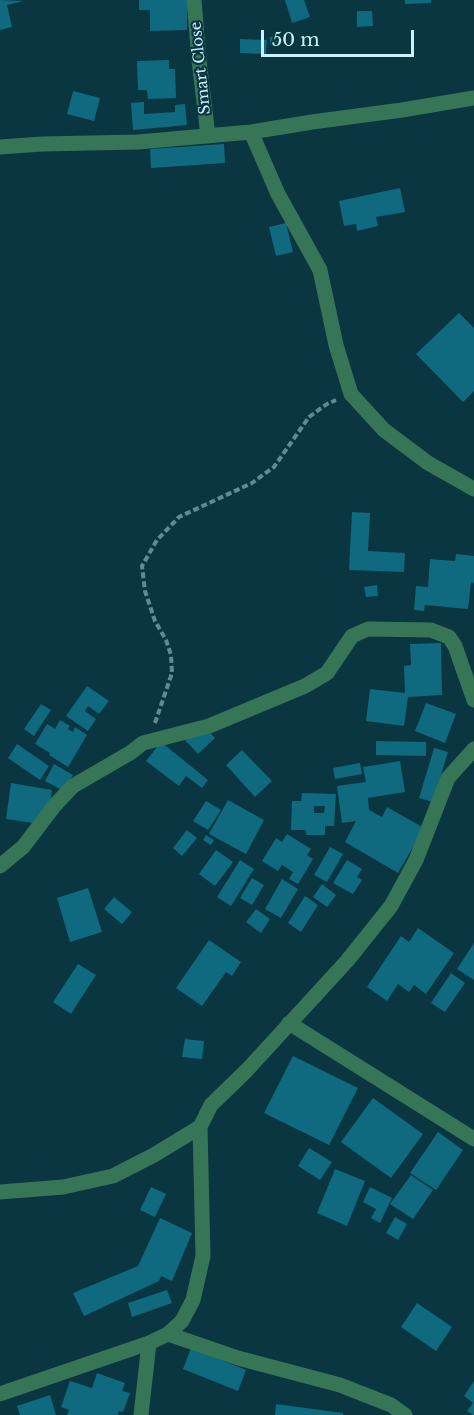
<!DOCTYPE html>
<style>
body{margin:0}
#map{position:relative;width:474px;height:1415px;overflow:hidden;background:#0a3642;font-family:"Libre Baskerville",serif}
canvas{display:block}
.scale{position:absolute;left:261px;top:30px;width:153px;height:27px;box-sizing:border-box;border:3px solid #ccf1fe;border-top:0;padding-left:8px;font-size:18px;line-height:21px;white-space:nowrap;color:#ccf1fe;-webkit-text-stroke:4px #0a3642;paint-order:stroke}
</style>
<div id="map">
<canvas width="474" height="1415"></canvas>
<div class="scale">50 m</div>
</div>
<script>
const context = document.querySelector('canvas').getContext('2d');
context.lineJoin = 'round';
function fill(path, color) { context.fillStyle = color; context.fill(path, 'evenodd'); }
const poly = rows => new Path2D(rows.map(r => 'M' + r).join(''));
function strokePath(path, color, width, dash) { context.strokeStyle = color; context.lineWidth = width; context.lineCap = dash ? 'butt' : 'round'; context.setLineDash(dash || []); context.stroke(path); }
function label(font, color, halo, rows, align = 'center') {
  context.font = font + ' "Libre Baskerville",serif'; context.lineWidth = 4.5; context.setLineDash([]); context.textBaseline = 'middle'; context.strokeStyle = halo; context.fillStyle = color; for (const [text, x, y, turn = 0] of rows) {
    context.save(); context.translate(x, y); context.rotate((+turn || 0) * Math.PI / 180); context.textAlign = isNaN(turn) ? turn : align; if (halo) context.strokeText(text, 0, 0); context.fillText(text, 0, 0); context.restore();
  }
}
const building = poly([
 [0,0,24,1,7,5,12,27,0,30],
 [139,0,187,0,187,30,150,31,150,10,139,10],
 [285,0,304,0,310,17,292,23],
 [405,0,431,0,431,3,405,4],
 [357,11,372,11,373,26,357,27],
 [280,36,280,44,270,45,270,37],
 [240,39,267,40,266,54,240,53],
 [169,60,169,69,175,69,176,98,148,99,147,90,138,90,137,61],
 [73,91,100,98,94,121,67,114],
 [144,102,144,114,175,112,175,105,185,104,187,125,133,130,131,103],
 [224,144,225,163,151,168,150,149],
 [400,188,405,212,376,217,378,226,357,231,356,224,344,226,339,201],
 [286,223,293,252,276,256,269,227],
 [459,313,474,328,474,391,463,402,416,354],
 [352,512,370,513,368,551,405,553,404,572,349,570],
 [456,554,474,556,474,583,471,582,468,609,425,605,424,611,414,610,416,586,428,587,430,559,455,561],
 [377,585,378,596,366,597,364,587],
 [441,643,442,695,408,697,404,726,366,721,370,689,405,693,404,666,411,665,410,644],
 [87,686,109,701,99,714,88,706,85,711,96,719,88,731,66,716],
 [426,703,456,714,445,743,415,731],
 [41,704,51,710,34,736,24,729],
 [60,720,70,726,68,729,73,732,75,727,87,735,68,767,49,755,50,753,35,744,47,724,55,729],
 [200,722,215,738,198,754,183,738],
 [376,741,426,742,426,756,376,755],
 [161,742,208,780,202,788,186,776,179,786,146,761],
 [17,744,49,766,40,780,8,758],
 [434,748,448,752,433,802,419,798],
 [242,750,272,781,255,797,226,765],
 [400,761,405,792,368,798,369,810,382,817,387,807,424,828,398,873,345,842,356,821,342,823,337,786,366,782,363,767],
 [360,763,362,774,335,779,333,768],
 [54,764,73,775,64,791,45,781],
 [11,783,52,790,47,825,6,819],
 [302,793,336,794,334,826,325,826,325,835,306,835,306,830,291,830,292,801,301,801],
 [314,806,325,806,324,813,314,813],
 [228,800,264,820,246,854,209,834],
 [206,801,221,810,208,830,193,821],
 [187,830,197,838,182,856,173,848],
 [287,834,311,849,307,855,313,859,298,884,289,879,293,872,282,865,278,871,262,861,276,838,282,842],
 [206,835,214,840,211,845,203,840],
 [330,847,343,854,327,882,314,875],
 [216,850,233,862,215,886,199,874],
 [240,860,254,869,231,906,217,897],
 [347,860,362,869,357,877,362,880,353,894,333,883],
 [252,878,264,885,252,905,240,898],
 [282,879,298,889,281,918,265,909],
 [322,884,336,895,327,907,313,897],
 [88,888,102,932,70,942,57,898],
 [305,896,318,905,301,932,288,923],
 [114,897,132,912,122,924,104,909],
 [256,909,270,919,261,933,246,922],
 [418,928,454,953,426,994,414,985,409,992,398,984,387,1001,367,987,401,936,409,942],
 [209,940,241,962,232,976,226,972,202,1006,176,988],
 [474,943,474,980,457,969],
 [78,964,96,975,71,1014,53,1002],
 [451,973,465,983,445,1012,431,1003],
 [185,1039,204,1041,202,1059,182,1057],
 [293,1056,358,1088,329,1145,264,1113],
 [373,1098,423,1134,391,1178,341,1142],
 [438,1132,463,1150,436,1190,410,1173],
 [309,1148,332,1162,320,1180,298,1166],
 [335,1169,365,1181,347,1226,317,1213],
 [411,1175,433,1190,413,1219,390,1204],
 [151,1187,166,1194,155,1217,140,1210],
 [370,1187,392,1198,380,1223,371,1218,376,1209,363,1202],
 [395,1217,407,1224,398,1240,386,1233],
 [160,1218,192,1233,172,1281,161,1276,159,1281,84,1316,73,1293,138,1266],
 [167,1290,172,1303,132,1317,128,1303],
 [417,1303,452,1327,436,1351,401,1327],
 [191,1348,246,1370,238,1391,183,1369],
 [97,1373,125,1383,122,1391,130,1393,123,1412,119,1411,118,1415,67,1415,69,1410,61,1407,70,1381,92,1388],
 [474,1381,474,1415,473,1415,467,1411,473,1403,464,1396],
 [50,1395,56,1415,20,1415,17,1406],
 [276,1404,343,1413,343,1415,275,1415]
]);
const path = poly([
 [155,723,172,673,171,655,166,640,155,621,145,591,142,566,157,540,179,517,252,483,274,467,309,417,327,404,336,400]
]);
const minor = poly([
 [194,0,199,60,208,136],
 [251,132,278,194,320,270,336,345,351,394,384,430,428,463,474,489],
 [0,147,42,144,138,142,251,132,312,122,402,110,474,98],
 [0,866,23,847,55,805,73,786,130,753,143,743,209,726,305,686,327,673,352,636,368,629,431,630,449,637,455,646,474,700],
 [289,1023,474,1139],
 [0,1192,63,1187,113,1176,154,1155,200,1127],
 [168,1334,238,1358,340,1385,391,1405,405,1415],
 [0,1394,149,1343,168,1334,182,1321,193,1300,203,1256,200,1127,211,1105,247,1070,347,961,391,906,416,860,448,778,474,749],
 [141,1415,149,1343]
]);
const streetNames = [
 ["Smart Close",201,68,-96]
];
fill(building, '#0f697f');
strokePath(path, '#618a97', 4, [6, 3]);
strokePath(minor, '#367657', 15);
label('15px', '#ccf1fe', '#0a3642', streetNames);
</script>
